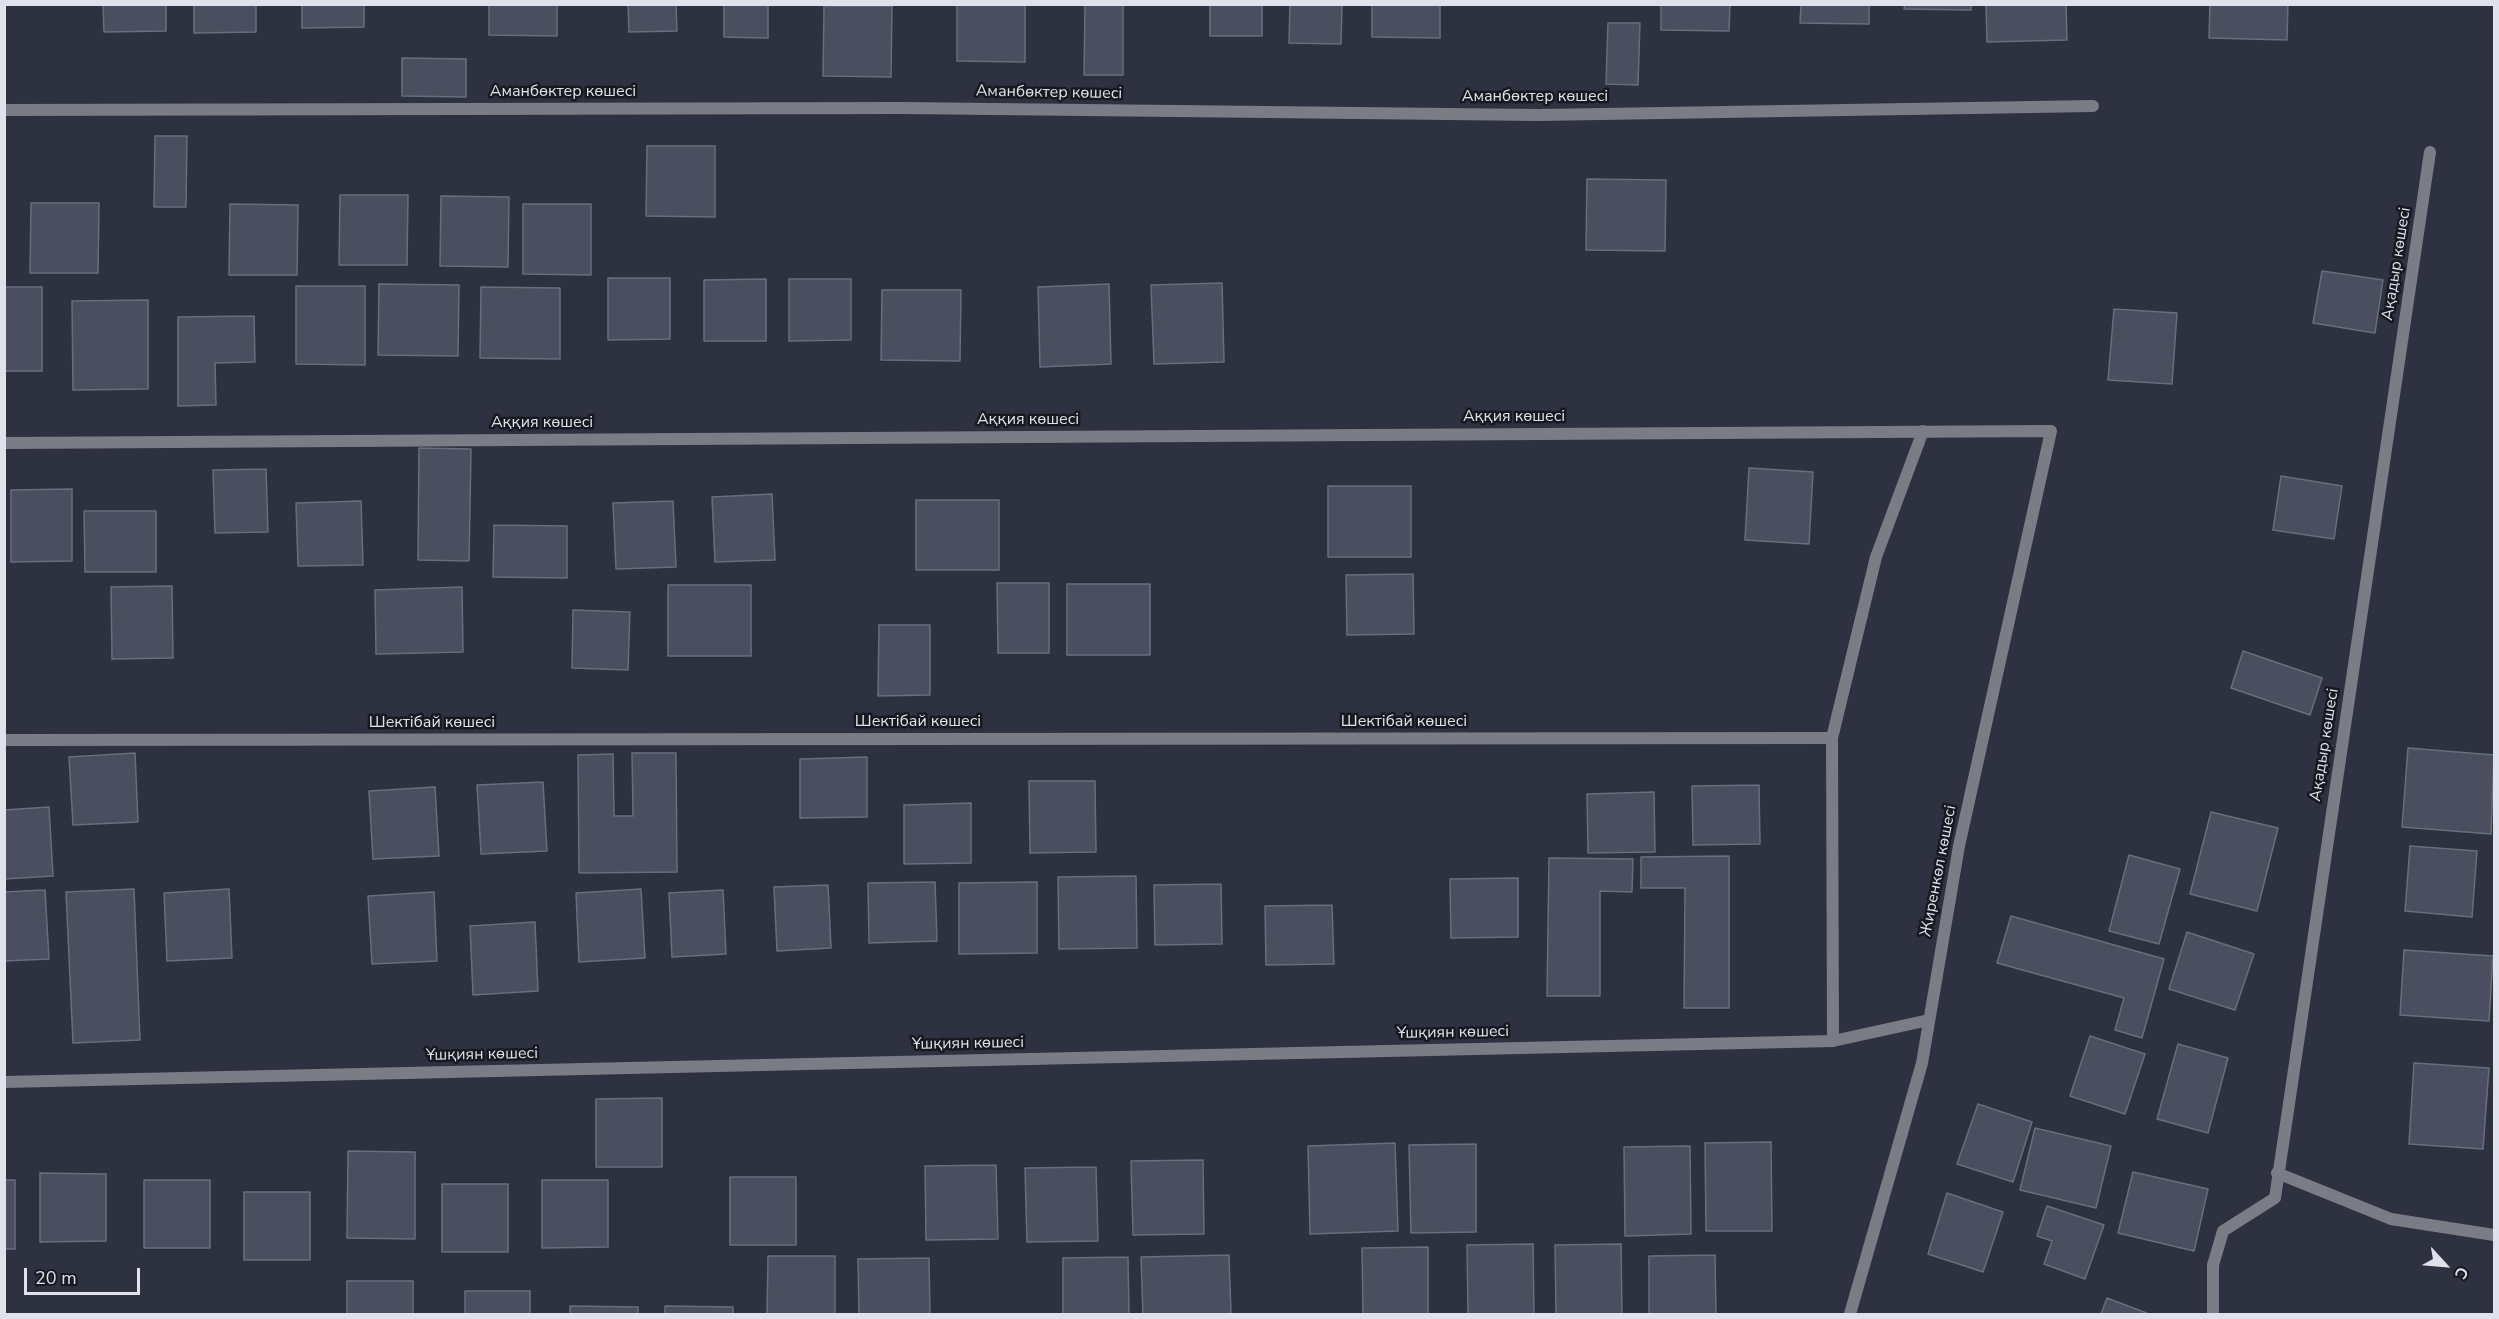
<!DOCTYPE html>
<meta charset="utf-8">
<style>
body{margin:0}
#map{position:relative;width:2499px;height:1319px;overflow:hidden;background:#2d3140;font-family:"Nunito Sans",sans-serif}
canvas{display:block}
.frame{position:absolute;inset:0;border:6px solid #dfe2eb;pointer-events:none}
.north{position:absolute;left:2415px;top:1235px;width:60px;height:60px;-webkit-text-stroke:4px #171920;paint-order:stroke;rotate:116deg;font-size:16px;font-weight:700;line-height:24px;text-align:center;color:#dfe2eb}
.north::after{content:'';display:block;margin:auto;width:21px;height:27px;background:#dfe2eb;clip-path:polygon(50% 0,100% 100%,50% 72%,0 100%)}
.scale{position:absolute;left:24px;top:1268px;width:116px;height:27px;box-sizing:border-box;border:3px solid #dfe2eb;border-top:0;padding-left:8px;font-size:18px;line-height:21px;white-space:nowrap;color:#dfe2eb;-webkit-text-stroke:4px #171920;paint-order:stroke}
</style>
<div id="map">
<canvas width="2499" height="1319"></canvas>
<div class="frame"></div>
<div class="north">С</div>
<div class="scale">20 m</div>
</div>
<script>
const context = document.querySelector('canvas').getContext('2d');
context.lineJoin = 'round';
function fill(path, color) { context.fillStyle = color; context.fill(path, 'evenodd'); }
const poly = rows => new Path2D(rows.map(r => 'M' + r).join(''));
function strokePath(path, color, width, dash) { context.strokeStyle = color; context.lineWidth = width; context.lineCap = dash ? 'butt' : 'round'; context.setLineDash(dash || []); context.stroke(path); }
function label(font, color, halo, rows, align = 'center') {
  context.font = font + ' "Nunito Sans",sans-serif'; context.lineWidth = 5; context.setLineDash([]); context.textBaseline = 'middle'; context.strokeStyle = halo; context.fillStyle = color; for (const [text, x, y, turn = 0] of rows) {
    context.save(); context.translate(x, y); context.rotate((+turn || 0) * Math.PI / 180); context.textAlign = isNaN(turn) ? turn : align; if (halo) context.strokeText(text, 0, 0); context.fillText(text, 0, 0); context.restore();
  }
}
const building = poly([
 [103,4,166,4,166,31,104,32,103,4],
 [194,4,256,4,256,32,194,33,194,4],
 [302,4,364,4,364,27,302,28,302,4],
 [489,4,557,4,557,36,489,35,489,4],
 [628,4,676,4,677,31,629,32,628,4],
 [724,4,768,4,768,38,724,37,724,4],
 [957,4,1025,4,1025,62,957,61,957,4],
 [1210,4,1262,4,1262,36,1210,36,1210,4],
 [1290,4,1342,4,1341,44,1289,43,1290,4],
 [1372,4,1440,4,1440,38,1372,37,1372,4],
 [1661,4,1730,4,1729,31,1661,30,1661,4],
 [1801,4,1869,4,1869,24,1800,23,1801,4],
 [1905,4,1971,4,1971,10,1904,9,1905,4],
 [1986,4,2066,4,2067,40,1987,42,1986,4],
 [2210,4,2288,4,2287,40,2209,38,2210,4],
 [1085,5,1123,5,1123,75,1084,75,1085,5],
 [824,6,892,6,891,77,823,76,824,6],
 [1608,23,1640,23,1638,85,1606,84,1608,23],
 [402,58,466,59,466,97,402,96,402,58],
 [155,136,187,136,186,207,154,207,155,136],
 [647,146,715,146,715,217,646,216,647,146],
 [1587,179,1666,180,1665,251,1586,250,1587,179],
 [340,195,408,195,407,265,339,265,340,195],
 [441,196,509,197,508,267,440,266,441,196],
 [31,203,99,203,98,273,30,273,31,203],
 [230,204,298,205,297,275,229,275,230,204],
 [523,204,591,204,591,275,523,274,523,204],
 [2322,271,2383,280,2375,333,2313,323,2322,271],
 [608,278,670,278,670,339,608,340,608,278],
 [766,279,766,341,704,341,704,280,766,279],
 [789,279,851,279,851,340,789,341,789,279],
 [1222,283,1224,362,1154,364,1151,285,1222,283],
 [379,284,459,285,458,356,378,355,379,284],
 [1109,284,1111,364,1040,367,1038,287,1109,284],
 [296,286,365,286,365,365,296,364,296,286],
 [4,287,42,287,42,371,4,371,4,287],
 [481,287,560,288,560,359,480,358,481,287],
 [882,290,961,290,960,361,881,360,882,290],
 [148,300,148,389,73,390,72,301,148,300],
 [2114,309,2177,313,2172,384,2108,380,2114,309],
 [254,316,255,362,215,363,216,405,178,406,178,317,254,316],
 [419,448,471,449,469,561,418,560,419,448],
 [1749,468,1813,472,1809,544,1745,540,1749,468],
 [266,469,268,532,215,533,213,470,266,469],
 [2281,476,2342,486,2334,539,2273,530,2281,476],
 [1328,486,1411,486,1411,557,1328,557,1328,486],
 [72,489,72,561,11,562,11,490,72,489],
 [772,494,775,560,715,562,712,497,772,494],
 [916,500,999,500,999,570,916,570,916,500],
 [361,501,363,565,298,566,296,503,361,501],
 [673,501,676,567,616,569,613,503,673,501],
 [84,511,156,511,156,572,85,572,84,511],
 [494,525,567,526,567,578,493,577,494,525],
 [1413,574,1414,634,1347,635,1346,575,1413,574],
 [997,583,1049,583,1049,653,998,653,997,583],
 [1067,584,1150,584,1150,655,1067,655,1067,584],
 [668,585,751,585,751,656,668,656,668,585],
 [172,586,173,658,112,659,111,587,172,586],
 [462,587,463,652,376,654,375,590,462,587],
 [573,610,630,612,628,670,572,668,573,610],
 [879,625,930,625,930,695,878,696,879,625],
 [2243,651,2322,678,2310,715,2231,688,2243,651],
 [2408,748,2494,755,2491,834,2402,827,2408,748],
 [135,753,138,822,73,825,69,757,135,753],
 [632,753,676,753,677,872,579,873,578,755,613,754,614,816,633,816,632,753],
 [867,757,867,817,800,818,800,759,867,757],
 [1029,781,1095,781,1096,852,1030,853,1029,781],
 [543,782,547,851,481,854,477,785,543,782],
 [1759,785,1760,844,1693,845,1692,786,1759,785],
 [435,787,439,856,373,859,369,791,435,787],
 [1654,792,1655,852,1588,853,1587,794,1654,792],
 [971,803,971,863,904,864,904,805,971,803],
 [49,807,53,876,4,879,4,810,49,807],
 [2211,812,2278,828,2257,911,2190,894,2211,812],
 [2410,846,2477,851,2472,917,2405,911,2410,846],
 [2129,855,2180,869,2159,944,2109,931,2129,855],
 [1729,856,1729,1008,1684,1008,1685,888,1641,888,1641,857,1729,856],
 [1549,858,1633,859,1632,892,1600,891,1600,996,1547,996,1549,858],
 [1136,876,1137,948,1059,949,1058,877,1136,876],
 [1518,878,1518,937,1451,938,1450,879,1518,878],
 [935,882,937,941,869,943,868,883,935,882],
 [1037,882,1037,953,959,954,959,883,1037,882],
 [1221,884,1222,944,1155,945,1154,885,1221,884],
 [828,885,831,948,777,951,774,887,828,885],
 [134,889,140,1040,73,1043,66,892,134,889],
 [229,889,232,958,167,961,164,893,229,889],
 [641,889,645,958,579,962,576,893,641,889],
 [45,890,49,959,4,961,4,892,45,890],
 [723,890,726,954,672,957,669,893,723,890],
 [434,892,437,961,372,964,368,896,434,892],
 [1332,905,1334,964,1266,965,1265,906,1332,905],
 [2011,916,2164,959,2142,1038,2115,1030,2124,998,1997,963,2011,916],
 [535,922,538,991,473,995,470,926,535,922],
 [2187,932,2254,954,2235,1010,2169,989,2187,932],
 [2404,950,2493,956,2489,1021,2400,1015,2404,950],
 [2090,1036,2145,1054,2125,1114,2070,1096,2090,1036],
 [2178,1044,2228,1058,2208,1133,2157,1119,2178,1044],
 [2414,1063,2489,1068,2483,1149,2409,1144,2414,1063],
 [662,1098,662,1167,596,1167,596,1099,662,1098],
 [1978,1104,2032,1122,2013,1182,1957,1164,1978,1104],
 [2035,1128,2111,1146,2096,1208,2020,1190,2035,1128],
 [1771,1142,1772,1231,1706,1231,1705,1143,1771,1142],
 [1395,1143,1398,1231,1310,1234,1308,1146,1395,1143],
 [1476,1144,1476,1232,1411,1233,1409,1145,1476,1144],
 [1690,1146,1691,1234,1625,1236,1624,1147,1690,1146],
 [348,1151,415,1152,415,1239,347,1238,348,1151],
 [1203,1160,1204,1234,1133,1235,1131,1161,1203,1160],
 [996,1165,998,1239,926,1240,925,1166,996,1165],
 [1096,1167,1098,1241,1027,1242,1025,1168,1096,1167],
 [2133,1172,2208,1189,2194,1251,2118,1233,2133,1172],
 [40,1173,106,1174,106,1241,40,1242,40,1173],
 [730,1177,796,1177,796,1245,730,1245,730,1177],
 [4,1180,15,1180,15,1249,4,1249,4,1180],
 [144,1180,210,1180,210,1248,144,1248,144,1180],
 [542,1180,608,1180,608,1247,542,1248,542,1180],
 [442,1184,508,1184,508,1252,442,1252,442,1184],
 [244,1192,310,1192,310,1260,244,1260,244,1192],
 [1947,1193,2003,1212,1983,1272,1928,1254,1947,1193],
 [2047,1206,2104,1225,2085,1279,2044,1264,2052,1241,2037,1236,2047,1206],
 [1533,1244,1534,1314,1468,1314,1467,1245,1533,1244],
 [1621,1244,1622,1314,1556,1314,1555,1245,1621,1244],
 [1428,1247,1428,1314,1363,1314,1362,1248,1428,1247],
 [1229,1255,1231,1314,1143,1314,1141,1257,1229,1255],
 [1715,1255,1716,1314,1649,1314,1649,1256,1715,1255],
 [768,1256,835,1256,835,1314,767,1314,768,1256],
 [1128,1257,1129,1314,1063,1314,1063,1258,1128,1257],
 [929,1258,930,1314,859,1314,858,1259,929,1258],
 [347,1281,413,1281,413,1314,347,1314,347,1281],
 [465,1291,530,1291,530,1314,465,1314,465,1291],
 [2107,1298,2149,1314,2101,1314,2107,1298],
 [570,1306,638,1307,638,1314,570,1314,570,1306],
 [665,1306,733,1307,733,1314,665,1314,665,1306]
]);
const service = poly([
 [1833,1041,1832,738,1876,557,1923,431],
 [2277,1173,2391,1219,2494,1235]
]);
const minor = poly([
 [4,110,902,108,1539,115,2093,106],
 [4,443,2051,431,1959,846,1922,1063,1850,1314],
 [4,740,1832,738],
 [4,1082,1833,1041,1929,1020],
 [2213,1314,2213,1265,2223,1231,2275,1198,2430,152]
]);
const streetNames = [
 ["Аманбөктер көшесі",563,92],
 ["Аманбөктер көшесі",1049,93,1],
 ["Аманбөктер көшесі",1535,97],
 ["Ақадыр көшесі",2397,264,-81],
 ["Аққия көшесі",1514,417],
 ["Аққия көшесі",1028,420],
 ["Аққия көшесі",542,423],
 ["Шектібай көшесі",918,722],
 ["Шектібай көшесі",1404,722],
 ["Шектібай көшесі",432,723],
 ["Ақадыр көшесі",2325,745,-81],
 ["Жиренкөл көшесі",1939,871,-79],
 ["Ұшқиян көшесі",1453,1033,-1],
 ["Ұшқиян көшесі",968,1044,-1],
 ["Ұшқиян көшесі",482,1055,-1]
];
fill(building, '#4a4e5e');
strokePath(building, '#696e7f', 1.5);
strokePath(service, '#7a7d85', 12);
strokePath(minor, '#7a7d85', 12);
label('16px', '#dfe2eb', '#171920', streetNames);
</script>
